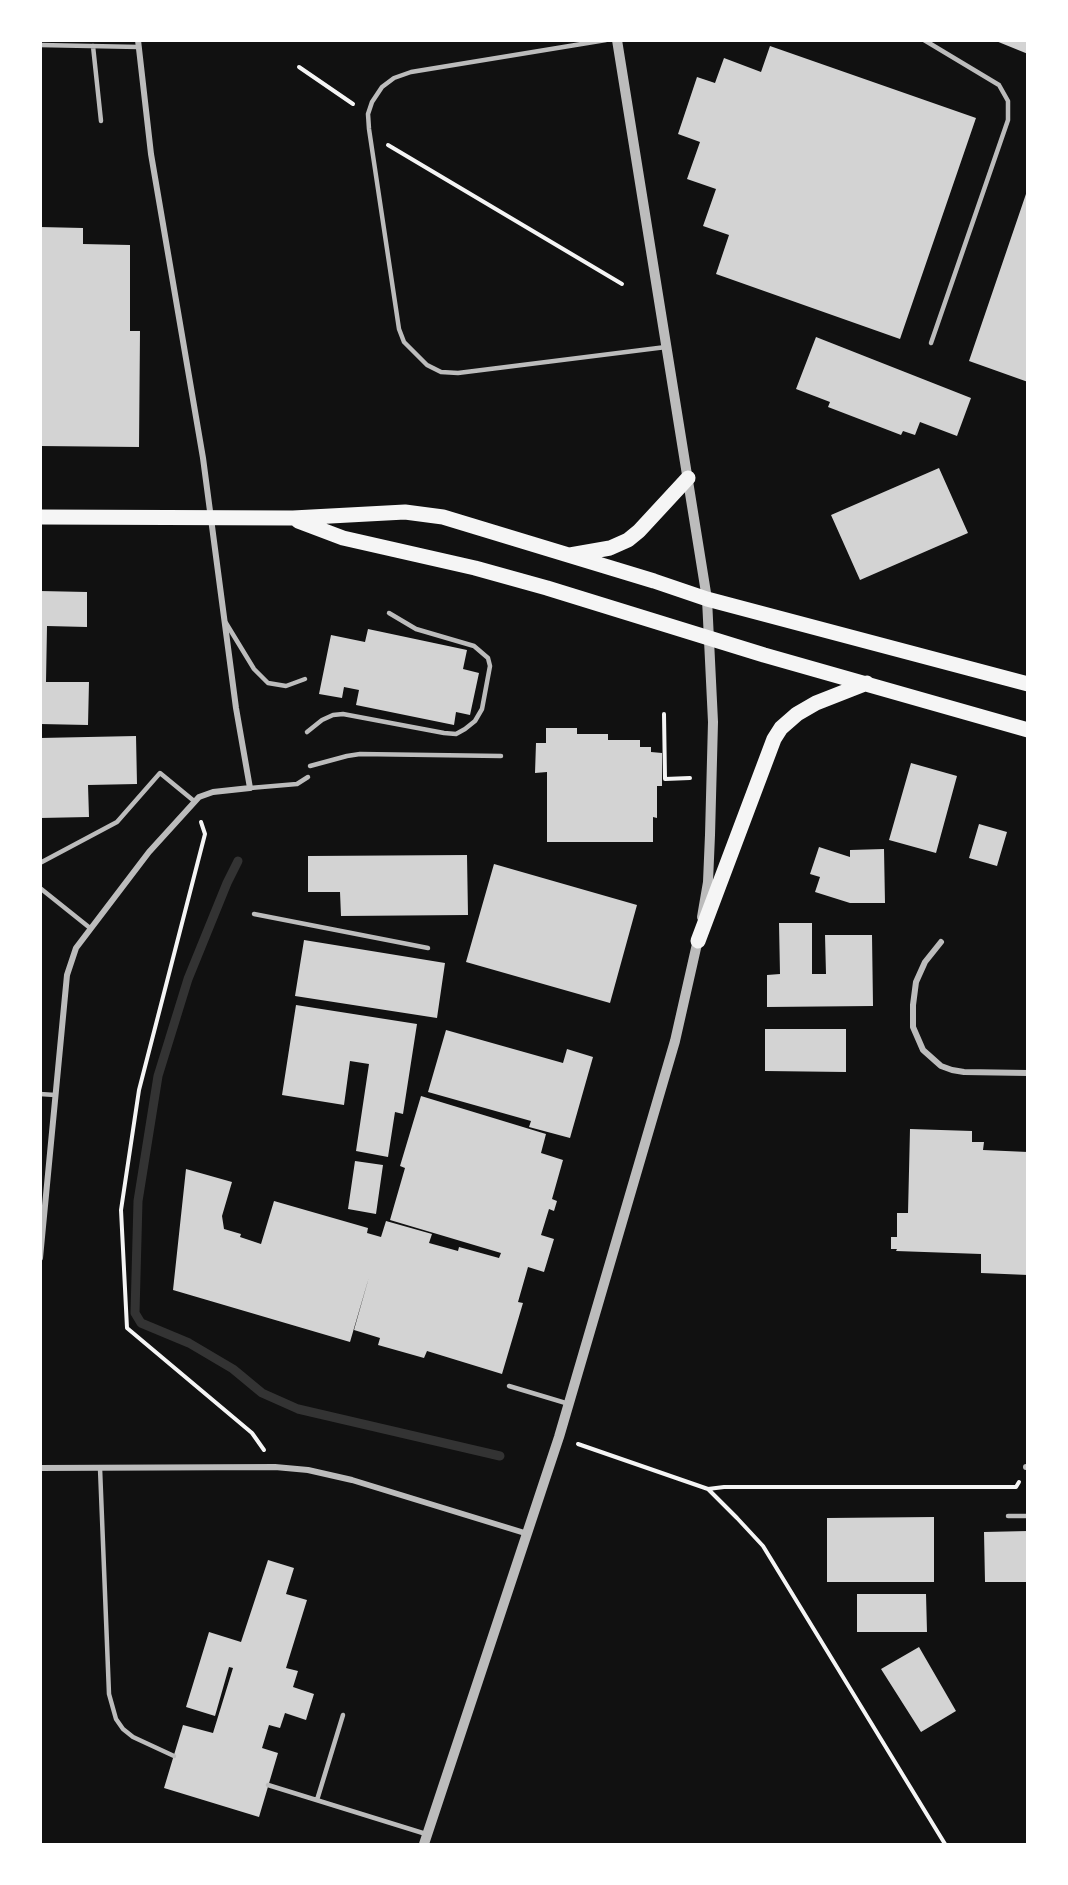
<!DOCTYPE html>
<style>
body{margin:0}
#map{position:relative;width:1068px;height:1885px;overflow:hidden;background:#111;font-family:Barlow,sans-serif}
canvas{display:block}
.frame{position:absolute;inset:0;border:42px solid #fff;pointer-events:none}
</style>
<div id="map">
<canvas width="1068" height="1885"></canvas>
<div class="frame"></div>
</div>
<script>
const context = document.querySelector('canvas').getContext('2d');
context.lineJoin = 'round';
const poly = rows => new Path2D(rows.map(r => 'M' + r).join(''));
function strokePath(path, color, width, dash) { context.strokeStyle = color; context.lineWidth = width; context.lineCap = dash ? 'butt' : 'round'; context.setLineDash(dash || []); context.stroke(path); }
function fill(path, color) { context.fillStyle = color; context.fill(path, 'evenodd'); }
const stream = poly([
 [238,861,227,883,188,979,158,1076,138,1201,135,1313,141,1323,189,1343,233,1369,262,1393,298,1409,500,1456]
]);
const building = poly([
 [1028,40,1028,54,996,41,996,40],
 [770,46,976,118,900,339,716,274,729,235,703,226,716,189,687,179,700,142,678,134,697,77,715,83,724,58,761,72],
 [1027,191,1028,191,1028,382,969,361],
 [40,227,83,228,83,244,130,245,130,331,140,331,139,447,40,446],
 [816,337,971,398,957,436,920,422,915,435,903,431,901,435,828,407,830,402,796,389],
 [939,468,968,533,860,580,831,515],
 [40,591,87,592,87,627,47,626,46,682,89,682,88,725,40,724],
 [368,629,467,650,463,669,479,673,470,715,456,712,454,725,356,705,359,690,344,687,342,698,319,694,331,635,365,642],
 [546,728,577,728,577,734,608,734,608,740,640,740,640,747,651,747,651,752,662,753,662,786,657,786,657,818,653,817,653,842,547,842,547,772,535,773,536,743,546,743],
 [136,736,137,784,88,785,89,817,40,818,40,738],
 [911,763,957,776,936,853,889,840],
 [979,824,1007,832,997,866,969,858],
 [819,847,850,857,850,850,884,849,885,903,850,903,815,892,820,877,810,874],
 [467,855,468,915,341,916,340,892,308,892,308,856],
 [494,864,637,905,610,1003,466,962],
 [779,923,812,923,812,974,826,974,825,935,872,935,873,1006,767,1007,767,975,780,974],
 [304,940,445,963,437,1018,295,996],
 [296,1005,417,1024,403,1114,395,1112,388,1157,356,1151,369,1064,350,1061,344,1105,282,1095],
 [765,1029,846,1029,846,1072,765,1071],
 [446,1030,563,1063,567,1049,593,1057,570,1138,529,1127,531,1121,428,1092],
 [421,1096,546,1134,541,1153,563,1160,552,1199,557,1201,554,1211,549,1209,541,1235,554,1239,544,1272,528,1267,518,1302,523,1303,502,1374,427,1351,424,1358,378,1345,380,1338,354,1330,369,1277,350,1342,173,1290,186,1169,232,1182,222,1216,224,1229,241,1234,240,1237,261,1244,274,1201,368,1228,367,1233,381,1237,386,1221,432,1234,429,1243,458,1251,459,1247,499,1258,501,1253,390,1220,405,1168,400,1166],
 [910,1129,972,1131,972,1142,984,1142,983,1150,1028,1152,1028,1275,981,1273,981,1254,896,1251,897,1249,891,1249,891,1237,897,1237,897,1213,908,1213],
 [355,1161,383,1165,376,1214,348,1209],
 [934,1517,934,1582,827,1582,827,1518],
 [1028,1531,1028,1582,985,1582,984,1532],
 [268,1560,294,1568,286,1594,307,1600,286,1668,298,1671,293,1687,314,1694,306,1720,285,1713,280,1728,269,1725,262,1748,278,1753,259,1817,164,1788,183,1725,213,1733,233,1668,229,1667,215,1716,186,1707,209,1632,241,1642],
 [857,1594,926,1594,927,1632,857,1632],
 [919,1647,956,1711,921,1732,881,1669]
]);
const path = poly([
 [299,67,353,104],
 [388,145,622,284],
 [664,714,665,779,690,778],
 [201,822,205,834,139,1090,121,1210,127,1328,252,1433,264,1450],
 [578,1444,708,1489,737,1518,763,1546,945,1844],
 [708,1489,724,1487,1016,1487,1019,1482]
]);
const service = poly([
 [606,40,411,72,394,78,382,87,372,102,368,114,369,129,399,329,404,342,427,365,441,372,458,373,666,347],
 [924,40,999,85,1008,101,1008,120,931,343],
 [40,45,139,47],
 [93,46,101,121],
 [226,623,254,669,268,683,286,686,305,679],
 [307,732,322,720,333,715,343,714,444,733,456,734,465,729,475,721,482,709,490,666,488,658,474,646,416,629,389,613],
 [310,766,347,756,360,754,501,756],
 [250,788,297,784,308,777],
 [40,863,117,822,160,773,194,801],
 [40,888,90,928],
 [254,914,428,948],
 [40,1094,55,1095],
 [509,1386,569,1404],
 [100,1468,109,1694,116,1719,123,1729,133,1737,174,1756],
 [1008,1516,1028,1516],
 [268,1785,426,1834],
 [317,1800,343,1715]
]);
const minor = poly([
 [941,942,925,962,916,982,913,1005,913,1027,923,1050,941,1066,952,1070,964,1072,1028,1073],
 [40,1258,67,975,76,948,149,852,199,797,213,792,250,788,236,708,203,458,151,154,138,40],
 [1026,1467,1028,1467],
 [40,1468,275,1467,308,1470,352,1480,528,1534]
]);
const tertiary = poly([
 [617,40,707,599,713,722,710,835,708,882,702,917],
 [424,1844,559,1437,675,1041,699,935]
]);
const primary = poly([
 [40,517,293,518,405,512,443,517,654,581,707,599,1028,684],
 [298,521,343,538,475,568,547,588,764,655,1028,730],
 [570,555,610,548,628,540,639,531,688,478],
 [698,941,774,739,781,728,797,714,816,703,867,683]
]);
strokePath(stream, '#333', 9);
fill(building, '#d3d3d3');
strokePath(path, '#f5f5f5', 4);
strokePath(service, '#bcbcbc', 4.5);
strokePath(minor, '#bcbcbc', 6);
strokePath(tertiary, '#bcbcbc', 10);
strokePath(primary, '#f5f5f5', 15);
</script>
